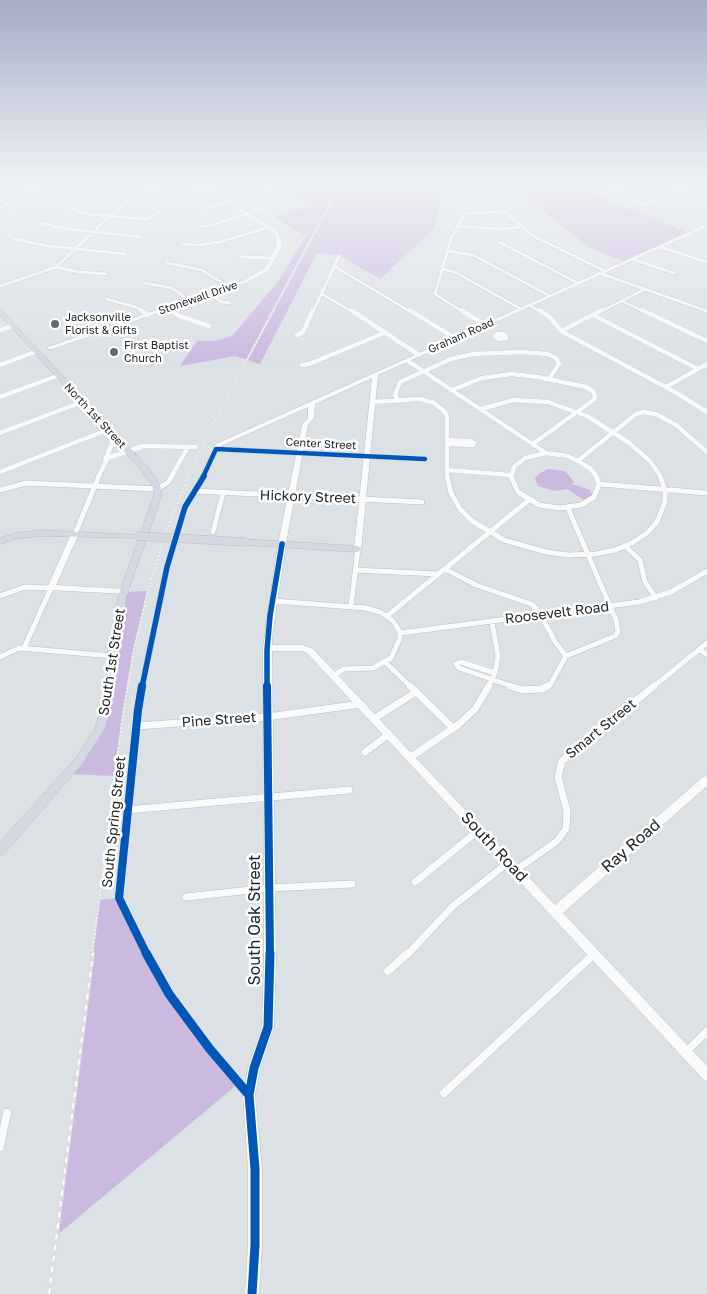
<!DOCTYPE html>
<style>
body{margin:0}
canvas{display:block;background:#dce1e6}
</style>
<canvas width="707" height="1294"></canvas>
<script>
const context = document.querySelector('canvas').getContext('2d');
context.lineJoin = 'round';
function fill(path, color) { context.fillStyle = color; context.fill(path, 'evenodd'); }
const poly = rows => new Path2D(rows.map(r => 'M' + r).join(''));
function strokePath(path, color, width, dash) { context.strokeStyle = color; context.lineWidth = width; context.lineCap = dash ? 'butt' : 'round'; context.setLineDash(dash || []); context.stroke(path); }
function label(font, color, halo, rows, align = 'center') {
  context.font = font + ' "Golos Text",sans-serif'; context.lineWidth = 5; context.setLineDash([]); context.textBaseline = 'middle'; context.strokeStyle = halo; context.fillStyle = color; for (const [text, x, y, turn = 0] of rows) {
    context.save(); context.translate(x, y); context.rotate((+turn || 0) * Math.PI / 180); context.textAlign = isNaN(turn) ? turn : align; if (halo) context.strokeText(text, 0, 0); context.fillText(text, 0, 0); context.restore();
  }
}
const green = poly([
 [275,181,446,181,434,229,380,279,341,256,317,253,260,364,235,356,180,366,197,341,215,341,232,336,277,283,306,236,274,217,309,205,284,190],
 [506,181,564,181,689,233,626,262,590,248],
 [548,469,565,471,574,482,572,484,591,490,590,492,596,494,587,502,567,489,554,491,538,486,535,479,538,474],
 [148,591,128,681,115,776,67,774,99,730,124,592],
 [119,898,169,994,238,1084,56,1236,99,900]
]);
const streetFar4 = poly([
 [6,181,31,188,39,194],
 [583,181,614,191,646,181],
 [659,181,707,199],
 [702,181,707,183],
 [31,188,54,182],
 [615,191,623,197,643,204,682,190],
 [92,192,127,201],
 [181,196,236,181],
 [0,200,13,209],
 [496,204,533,236,605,271],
 [67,207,87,214,143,219,153,217,159,211],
 [205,208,277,187],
 [40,223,67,229,141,237],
 [201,226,207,226,283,203],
 [457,226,501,229,522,227],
 [14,239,48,246,126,254],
 [499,242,578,283],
 [182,244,199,245,220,242,269,227],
 [660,247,707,262],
 [448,251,473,255,550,296],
 [241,257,274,258],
 [632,259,674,273],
 [167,263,202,270,229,287],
 [334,266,411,312],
 [56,267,79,272,106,274],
 [442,269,455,272,521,309],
 [599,273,707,311],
 [144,283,172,288,190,301],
 [0,286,56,267,123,204,143,193,174,181],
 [209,294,222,302,230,303],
 [322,294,353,312],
 [106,299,136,307,143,312],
 [622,301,645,312],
 [529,305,541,312],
 [167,308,173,312],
 [313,312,339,256],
 [463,312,435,294,451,239,465,213,504,212],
 [600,312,645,289]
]);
const streetFar3 = poly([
 [141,310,148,315],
 [171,310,179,316,209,326],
 [351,310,419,355],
 [409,310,455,338],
 [461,310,485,325],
 [539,310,550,317,561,331,675,392,707,412],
 [642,310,707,341],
 [593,315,698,369],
 [0,330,12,326],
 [561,331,602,310],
 [498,334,504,334,506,338,498,339,495,336,498,334],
 [297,335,303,332,313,310],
 [408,361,546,453],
 [0,365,35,352],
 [302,365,309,364,384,333],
 [666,387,707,364],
 [452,390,482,378,511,374,538,377,586,387,594,392,595,399,534,443],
 [0,397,57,376],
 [399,401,395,395,400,382,451,359,473,354,522,352,547,354,556,358,559,364,549,379],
 [372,402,420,399,434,403,444,411,447,416,447,477],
 [482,409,513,400,548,402,587,416,628,442,650,461,661,477],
 [0,433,82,402],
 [447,440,471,441,474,443,473,445,447,444],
 [105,460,115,437],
 [579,460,636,414,643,412,656,414,676,425,707,452],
 [447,470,511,475],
 [0,472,107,430],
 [98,477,108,458,143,446,195,447],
 [171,477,188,447],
 [203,477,216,449,425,459],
 [511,477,514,467,525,458,546,453,568,456,590,468,597,477]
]);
const streetFar2 = poly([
 [447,476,451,493,460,509,472,521,504,540,546,552,568,555,596,554,615,550,632,543,647,533,657,522,665,502,665,490,660,476],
 [511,476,518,492,539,505,559,508,581,505,594,497,599,484,596,476],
 [599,484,707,493],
 [0,490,26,483,158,489,168,482,172,476],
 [195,491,422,502],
 [213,532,223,493],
 [75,534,99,476],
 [625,546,640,560,645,582,656,598],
 [445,569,476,585,531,604,537,609,556,643,566,656],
 [355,570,438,574],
 [0,596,25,587,51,588,24,648],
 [273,601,366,608,380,612,393,621,400,632,400,638,391,658,373,668,344,669,334,675],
 [351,606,358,549],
 [387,616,529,500],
 [400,633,639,602,671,592,707,571],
 [699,649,707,655],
 [0,657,19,648,113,656],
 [385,662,411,687],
 [495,673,461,662,456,664,459,668,514,687],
 [142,687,167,567,185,507,204,476],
 [488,687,495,673,498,656,492,622],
 [546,687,550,685,566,656,615,636,618,632,616,620,568,508],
 [653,687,707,643]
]);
const streetFar1 = poly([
 [142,686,138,710,119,898,147,955],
 [410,686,453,728],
 [510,686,522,690,542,689,548,686],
 [375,718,416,692],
 [136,726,267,717,361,704],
 [365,752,389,734],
 [411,757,459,724,475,709,489,686],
 [127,810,349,790],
 [516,870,557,841,566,829,567,811,558,777,562,761,654,686],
 [415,882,479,830],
 [186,897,269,888,352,884],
 [407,955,453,906,509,862]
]);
const street = poly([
 [146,953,169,994,209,1048,248,1095],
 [388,971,408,953],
 [686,1052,707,1031],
 [444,1093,594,954],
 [0,1147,7,1113]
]);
const secondary = poly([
 [2,181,8,181,0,185,0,182,2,181],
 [193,181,198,181,276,230,280,236,282,247,268,271,246,283,52,349,48,349,48,347,242,281,264,269,276,247,276,236,272,232,193,181],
 [707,224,707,227,378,375,361,551,358,552,354,549,372,378,315,404,314,418,308,425,286,544,272,637,272,645,302,645,313,649,555,905,703,777,707,776,707,786,563,913,707,1066,707,1081,703,1079,307,653,302,651,272,651,276,959,274,1027,260,1068,255,1095,262,1169,262,1245,259,1294,245,1294,248,1245,248,1169,243,1095,248,1068,262,1027,264,959,263,648,278,544,302,425,308,418,308,407,221,446,218,451,216,451,213,449,216,444,707,224],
 [75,531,79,534,56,585,124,589,127,590,128,592,127,594,48,590,47,588,71,534,75,531]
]);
const primary = poly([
 [0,310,2,311,147,466,160,485,162,494,126,597,112,704,104,730,81,765,4,854,0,855,0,842,75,759,95,729,102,704,118,597,139,538,41,536,16,539,0,544,0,538,16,533,41,530,140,535,154,494,152,485,141,470,0,315,0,310],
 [245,539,358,546,362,549,358,552,245,545,241,542,245,539]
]);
const railFar1 = poly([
 [92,955,123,715,134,650,148,591,164,538,189,474,214,422,342,181]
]);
const rail = poly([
 [49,1294,93,953]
]);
const primaryBridge = poly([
 [137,536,245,542]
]);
const cyclewayFar3 = poly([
 [203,477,216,449,425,459]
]);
const cyclewayFar2 = poly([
 [142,687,167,567,185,507,204,476],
 [267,687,267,650,270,616,282,544]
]);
const cyclewayFar1 = poly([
 [142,686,138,710,119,898,147,955],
 [267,686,270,955]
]);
const cycleway = poly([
 [146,953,169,994,209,1048,249,1095],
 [252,1294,255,1245,255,1169,249,1095,254,1068,268,1027,270,953]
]);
const markers = [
 [55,324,5,"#66686a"],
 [114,352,5,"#66686a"]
];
const farStreetnames = [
 ["Stonewall Drive",198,298,-19],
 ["Graham Road",461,336,-24],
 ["North 1st Street",95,416,47],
 ["Center Street",321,444,3]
];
const farPoinames = [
 ["Jacksonville",65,318],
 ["Florist & Gifts",65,331],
 ["First Baptist",124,346],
 ["Church",124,359]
];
const streetNames = [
 ["Hickory Street",308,497,2],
 ["Roosevelt Road",557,613,-7],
 ["South 1st Street",112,662,-81],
 ["Pine Street",219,720,-4],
 ["Smart Street",601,729,-39],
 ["South Spring Street",114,822,-84]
];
const nearStreetnames = [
 ["Ray Road",631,846,-41],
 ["South Road",494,847,47],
 ["South Oak Street",255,920,-90]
];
fill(green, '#ccb9e0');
strokePath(streetFar4, '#bdbfbf', 4);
strokePath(streetFar3, '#bdbfbf', 5);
strokePath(streetFar2, '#bdbfbf', 6);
strokePath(streetFar1, '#bdbfbf', 8);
strokePath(street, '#bdbfbf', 9);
strokePath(secondary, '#bdbfbf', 1);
strokePath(primary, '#bbbdbf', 1);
strokePath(streetFar4, '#fafafb', 3);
strokePath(streetFar3, '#fafafb', 4.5);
strokePath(streetFar2, '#fafafb', 5);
strokePath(streetFar1, '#fafafb', 7);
strokePath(street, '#fafafb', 8);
fill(secondary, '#fafafb');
fill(primary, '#d3d8e3');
strokePath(railFar1, '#dcdddc', 2.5);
strokePath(rail, '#dcdddc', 4);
strokePath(railFar1, '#fff', 1, [2]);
strokePath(rail, '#fff', 2, [5.5]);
strokePath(primaryBridge, '#bbbdbf', 9, []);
strokePath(primaryBridge, '#d3d8e3', 8);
strokePath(cyclewayFar3, '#0057b8', 4.5);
strokePath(cyclewayFar2, '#0057b8', 5.5);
strokePath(cyclewayFar1, '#0057b8', 8);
strokePath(cycleway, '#0057b8', 9);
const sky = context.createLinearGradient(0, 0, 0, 362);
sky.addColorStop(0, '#a5acc6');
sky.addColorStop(0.5, '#eff2f4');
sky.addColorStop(1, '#eff2f400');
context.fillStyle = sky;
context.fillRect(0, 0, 707, 362);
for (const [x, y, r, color] of markers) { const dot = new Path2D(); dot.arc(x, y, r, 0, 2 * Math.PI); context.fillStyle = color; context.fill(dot); strokePath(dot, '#fff', 2); }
label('11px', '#272727', '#fff', farStreetnames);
label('11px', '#272727', '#fff', farPoinames, 'left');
label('14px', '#272727', '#fff', streetNames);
label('16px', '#272727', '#fff', nearStreetnames);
</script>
